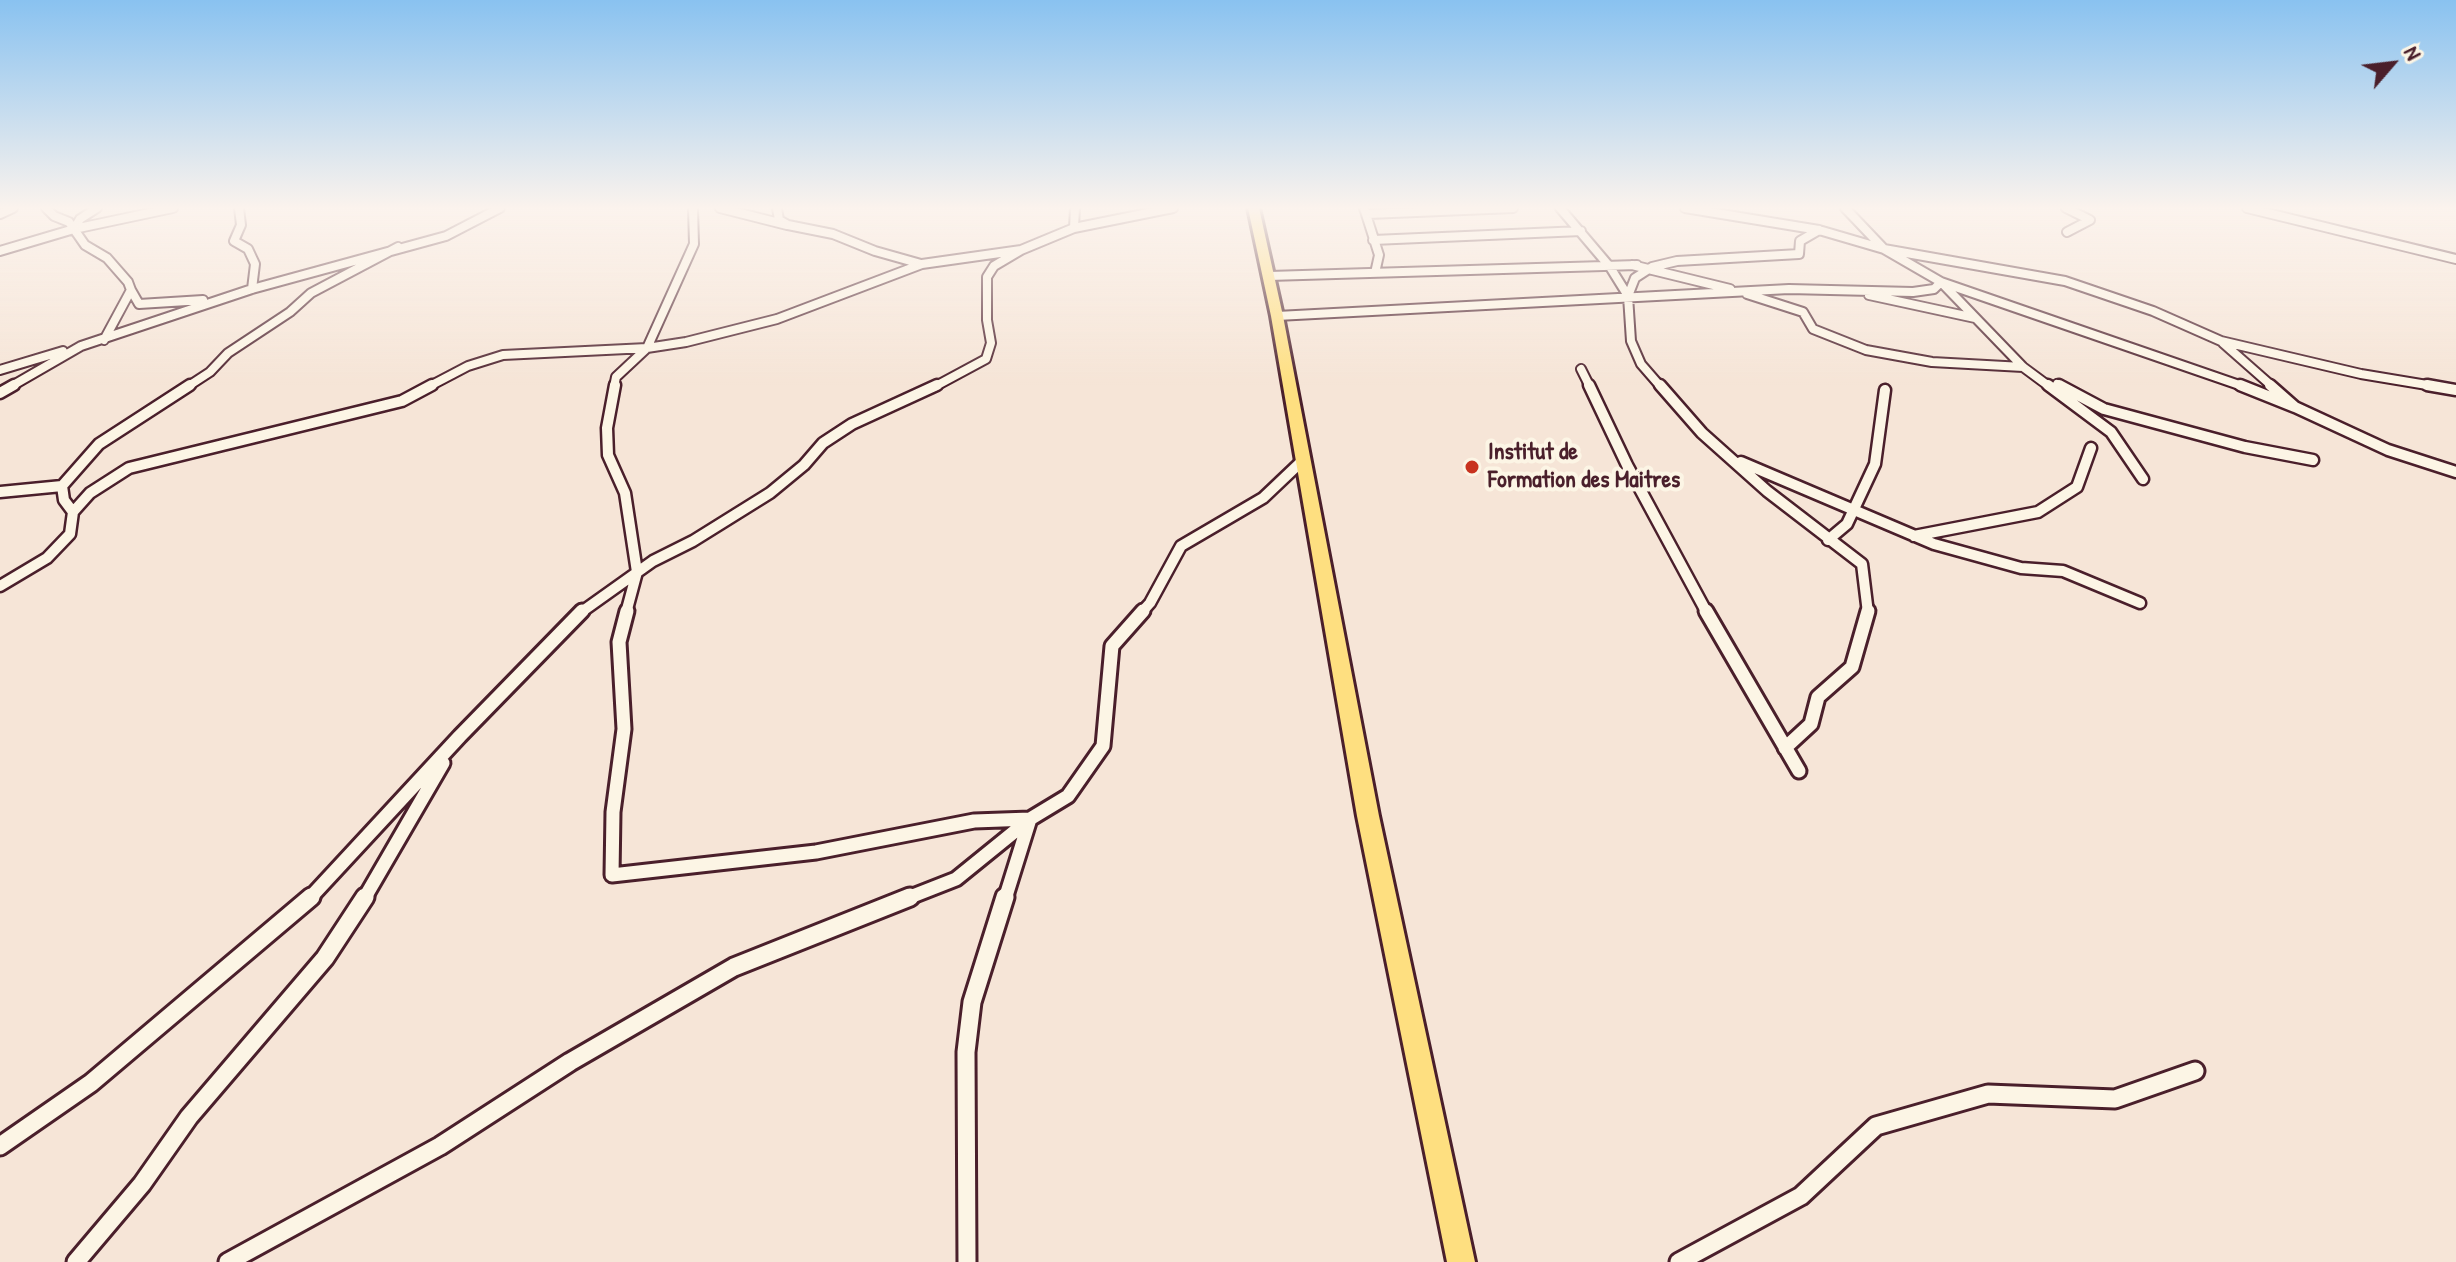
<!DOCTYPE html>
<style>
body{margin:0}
#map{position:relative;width:2456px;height:1262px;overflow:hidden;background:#f6e5d7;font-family:"Patrick Hand",sans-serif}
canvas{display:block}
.north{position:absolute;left:2352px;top:24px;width:80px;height:80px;-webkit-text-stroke:6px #fcf5e5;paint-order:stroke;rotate:62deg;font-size:22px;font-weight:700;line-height:32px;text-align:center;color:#4a1f2b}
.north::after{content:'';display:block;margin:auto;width:28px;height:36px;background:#4a1f2b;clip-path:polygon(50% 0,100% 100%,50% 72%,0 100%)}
</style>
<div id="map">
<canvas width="2456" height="1262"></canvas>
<div class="north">N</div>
</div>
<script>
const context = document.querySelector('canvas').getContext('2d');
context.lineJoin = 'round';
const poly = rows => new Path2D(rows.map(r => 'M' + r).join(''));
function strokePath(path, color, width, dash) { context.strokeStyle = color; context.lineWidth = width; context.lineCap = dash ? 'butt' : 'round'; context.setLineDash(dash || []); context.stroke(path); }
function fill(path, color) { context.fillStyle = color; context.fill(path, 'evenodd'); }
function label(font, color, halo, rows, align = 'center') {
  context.font = font + ' "Patrick Hand",sans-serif'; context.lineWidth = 8; context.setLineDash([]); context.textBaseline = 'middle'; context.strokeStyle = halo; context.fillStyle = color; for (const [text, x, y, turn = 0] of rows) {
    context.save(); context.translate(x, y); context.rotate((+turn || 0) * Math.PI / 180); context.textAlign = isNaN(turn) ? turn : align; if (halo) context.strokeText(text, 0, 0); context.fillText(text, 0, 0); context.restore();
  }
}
const minorFar3 = poly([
 [46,208,54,216,69,222,85,245,107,258,128,282,131,290,104,340],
 [239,208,241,225,234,241,248,249,255,264,252,289],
 [720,208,787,225],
 [777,208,779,220,788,225,833,234,875,251,921,264],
 [1364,208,1379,255,1375,273],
 [1560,208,1610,267,1628,296],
 [1685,208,1819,230,1884,249,2065,281,2153,311,2221,341,2361,374,2439,387],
 [1845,208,1884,249,1941,282,2245,387],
 [2066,208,2090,220,2067,232],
 [2247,208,2456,259],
 [0,214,13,208],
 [1368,214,1513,208],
 [1074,228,1075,208],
 [74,229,80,219,97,208],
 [1373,240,1581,231],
 [0,251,74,229,173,208],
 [1632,265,1730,289],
 [1269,276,1637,265],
 [131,290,139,304,203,300],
 [1747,294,1803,312,1813,329,1866,350,1932,362,2023,367],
 [1869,295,1975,318],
 [1277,316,1789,289,1913,292,1934,289,1941,282,2023,367,2050,387],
 [2223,343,2273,387],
 [1581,369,1590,387],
 [0,370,63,351],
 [2057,384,2063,387],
 [10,387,81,346,252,289,446,236,500,208],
 [187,387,210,372,228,353,290,312,311,293,398,247],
 [428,387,468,366,503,355,647,348,686,342,777,319,922,264,1021,250,1074,228,1173,208],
 [614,387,616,377,647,348,694,244,693,208],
 [934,387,986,359,991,343,987,320,987,277,994,266,1021,250],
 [1661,387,1641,364,1631,341,1628,296,1635,278,1652,267,1677,261,1799,254,1800,241,1819,230]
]);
const minorFar2 = poly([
 [615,385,607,428,608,455,625,493,637,572,626,613],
 [1589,385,1627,465,1707,613],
 [1660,385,1702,433,1767,491,1862,564,1868,613],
 [2048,385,2111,432,2143,479],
 [2059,385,2104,409,2245,447,2313,460],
 [2240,385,2295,407],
 [2270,385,2295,407,2388,450,2456,472],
 [2427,385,2456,390],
 [0,393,14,385],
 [1741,462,1934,544,2021,568,2063,571,2140,603],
 [0,492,62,486],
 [73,512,90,493,129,468,402,401,432,385],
 [1914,536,2038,512,2077,487,2091,448],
 [1828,540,1847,524,1875,464,1885,390],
 [0,586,47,558,70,534,73,512,64,500,62,486,99,444,190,385],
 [580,613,653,561,693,541,770,493,804,465,823,443,852,424,937,385],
 [1141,613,1150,603,1181,546,1263,498,1303,460]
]);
const minorFar1 = poly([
 [627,611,619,642,624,729,613,812,612,875,816,852,974,821,1030,819,1068,796,1103,746,1112,646,1143,611],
 [1706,611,1799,771],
 [1785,748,1811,724,1818,697,1852,667,1868,611],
 [309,899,460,736,582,611],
 [364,899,443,763],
 [905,899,956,879,1030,819],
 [1005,899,1030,819]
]);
const minor = poly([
 [0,1146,91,1083,311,897],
 [76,1262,142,1184,189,1117,325,958,365,897],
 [228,1262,440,1146,570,1062,734,967,910,897],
 [967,1262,966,1052,972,1002,1005,897],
 [1679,1262,1801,1196,1876,1126,1988,1094,2115,1099,2195,1071]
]);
const primary = poly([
 [1248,208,1259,208,1283,316,1379,816,1475,1262,1447,1262,1357,816,1271,316,1248,208]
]);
const markers = [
 [1472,467,8,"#c8321e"]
];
const poiNames = [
 ["Institut de",1488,453],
 ["Formation des Maitres",1488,481]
];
strokePath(minorFar3, '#4a1f2b', 12);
strokePath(minorFar2, '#4a1f2b', 15);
strokePath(minorFar1, '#4a1f2b', 19);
strokePath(minor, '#4a1f2b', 23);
strokePath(primary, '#4a1f2b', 6);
strokePath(minorFar3, '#fcf5e5', 8);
strokePath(minorFar2, '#fcf5e5', 10);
strokePath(minorFar1, '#fcf5e5', 13);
strokePath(minor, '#fcf5e5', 17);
fill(primary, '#fedf80');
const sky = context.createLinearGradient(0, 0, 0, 385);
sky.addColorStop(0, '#89c2f0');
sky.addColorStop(0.54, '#fbf3ed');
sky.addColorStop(1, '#fbf3ed00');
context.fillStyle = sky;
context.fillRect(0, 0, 2456, 385);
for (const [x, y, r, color] of markers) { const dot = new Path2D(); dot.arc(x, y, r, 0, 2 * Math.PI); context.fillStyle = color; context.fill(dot); strokePath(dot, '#fcf5e5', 3); }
label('bold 24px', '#4a1f2b', '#fcf5e5', poiNames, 'left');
</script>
